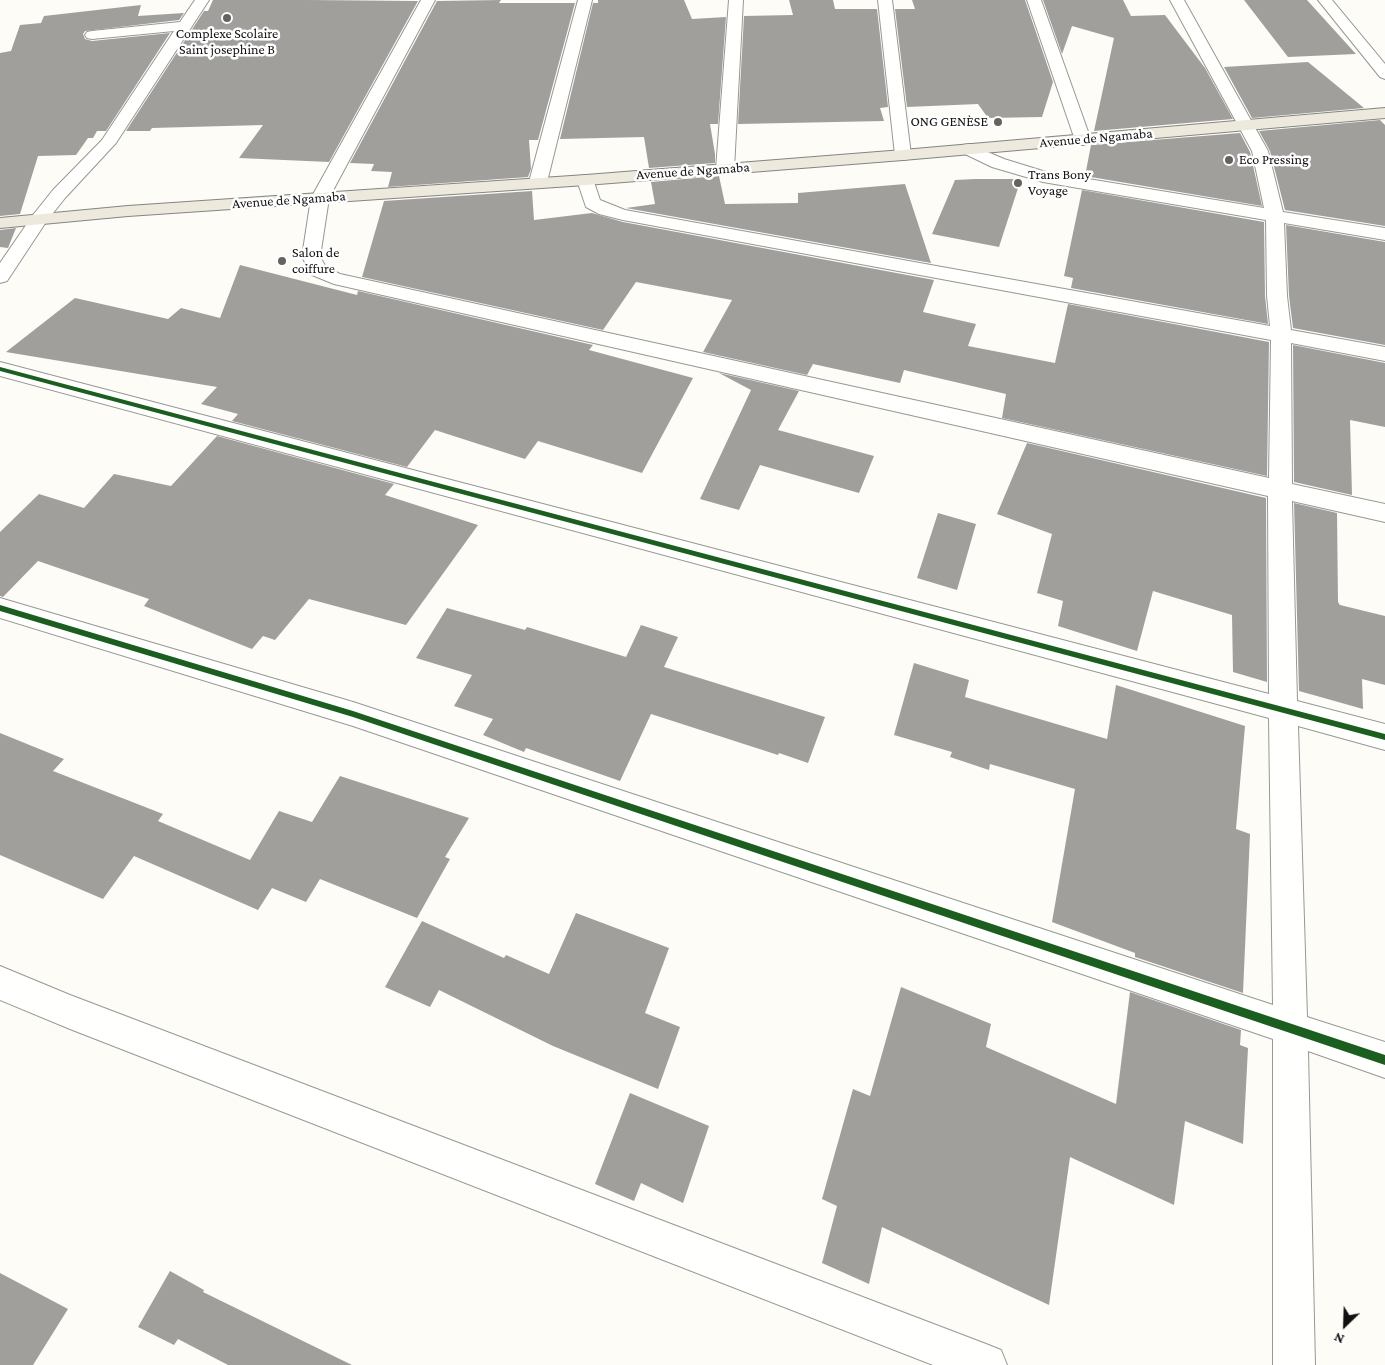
<!DOCTYPE html>
<meta charset="utf-8">
<style>
body{margin:0}
#map{position:relative;width:1385px;height:1365px;overflow:hidden;background:#fdfcf7;font-family:"Crimson Pro",serif}
canvas{display:block}
.north{position:absolute;left:1320px;top:1300px;width:50px;height:50px;-webkit-text-stroke:4px #fff;paint-order:stroke;rotate:204deg;font-size:14px;font-weight:700;line-height:20px;text-align:center;color:#111}
.north::after{content:'';display:block;margin:auto;width:18px;height:22px;background:#111;clip-path:polygon(50% 0,100% 100%,50% 72%,0 100%)}
</style>
<div id="map">
<canvas width="1385" height="1365"></canvas>
<div class="north">N</div>
</div>
<script>
const context = document.querySelector('canvas').getContext('2d');
context.lineJoin = 'round';
function fill(path, color) { context.fillStyle = color; context.fill(path, 'evenodd'); }
const poly = rows => new Path2D(rows.map(r => 'M' + r).join(''));
function strokePath(path, color, width, dash) { context.strokeStyle = color; context.lineWidth = width; context.lineCap = dash ? 'butt' : 'round'; context.setLineDash(dash || []); context.stroke(path); }
function label(font, color, halo, rows, align = 'center') {
  context.font = font + ' "Crimson Pro",serif'; context.lineWidth = 5; context.setLineDash([]); context.textBaseline = 'middle'; context.strokeStyle = halo; context.fillStyle = color; for (const [text, x, y, turn = 0] of rows) {
    context.save(); context.translate(x, y); context.rotate((+turn || 0) * Math.PI / 180); context.textAlign = isNaN(turn) ? turn : align; if (halo) context.strokeText(text, 0, 0); context.fillText(text, 0, 0); context.restore();
  }
}
const building = poly([
 [213,0,308,0,418,1,329,162,239,158,263,125,152,128,150,131,126,131,204,11,208,11],
 [501,0,499,3,575,3,538,140,529,140,531,169,528,177,388,187,392,172,371,171,374,164,350,163,437,1],
 [598,0,684,0,692,19,726,17,718,124,710,124,715,154,715,163,649,168,644,137,560,139,593,3,598,3],
 [789,0,833,0,835,9,877,9,888,107,880,108,884,121,738,124,744,16,793,15],
 [912,0,1025,0,1053,82,1042,117,988,118,978,104,907,107,895,9,915,9],
 [1043,0,1123,0,1131,16,1165,15,1205,68,1233,119,1094,131,1114,38,1072,26,1062,54],
 [1244,0,1307,0,1356,54,1288,57],
 [141,5,138,16,184,13,179,20,85,31,83,34,85,39,92,41,170,33,106,131,97,131,93,138,88,138,76,155,38,156,20,214,0,216,0,53,11,51,20,25,41,23,44,16],
 [1308,62,1364,108,1252,118,1224,67],
 [1380,120,1385,125,1385,226,1285,210,1270,151,1259,131],
 [1240,133,1250,152,1262,206,1085,176,1091,145],
 [719,176,725,204,798,203,798,193,905,184,931,263,626,208,655,204,651,182],
 [975,179,1021,179,999,247,932,234,955,180],
 [1082,190,1264,222,1265,296,1268,324,1071,288,1073,278,1064,276],
 [532,191,534,220,592,213,623,222,934,280,923,312,976,324,968,346,1055,363,1068,304,1269,342,1267,476,1002,418,1006,394,904,370,900,383,813,364,807,375,703,352,732,300,636,282,603,330,362,277,384,201],
 [1286,225,1385,242,1385,345,1293,328,1289,296],
 [16,228,8,248,0,247,0,230],
 [240,265,357,295,358,291,593,345,589,350,693,378,642,473,538,441,525,459,435,430,407,467,232,421,238,414,201,404,217,387,6,352,75,298,168,319,181,308,220,318],
 [1293,345,1385,363,1385,427,1350,420,1352,495,1294,482],
 [719,373,799,391,778,430,874,456,859,493,760,465,739,510,700,499,751,390],
 [217,436,394,484,385,495,478,525,406,625,309,599,275,640,263,636,252,649,144,606,149,599,38,561,3,597,0,596,0,532,39,494,84,508,114,474,171,486],
 [1027,443,1266,498,1267,682,1233,672,1232,615,1153,591,1137,651,1058,626,1063,601,1037,593,1052,534,997,514],
 [1294,503,1337,513,1338,602,1340,605,1385,616,1385,685,1362,679,1363,709,1299,691],
 [938,513,976,524,957,590,917,578],
 [447,608,525,630,527,627,626,657,641,625,678,637,664,667,825,717,808,763,779,753,778,755,651,714,620,781,526,748,524,752,483,735,493,719,454,706,472,675,416,658],
 [914,663,969,680,965,697,1107,739,1116,685,1245,726,1236,829,1250,834,1243,993,1135,957,1135,953,1052,922,1075,789,990,764,989,770,950,757,952,752,894,735],
 [0,733,64,759,53,771,163,814,158,821,250,860,279,811,312,822,340,776,469,818,445,857,450,859,417,918,320,879,306,902,272,888,258,910,134,856,103,899,0,855],
 [576,913,669,948,645,1013,680,1027,658,1089,553,1046,439,990,430,1007,385,987,422,921,504,958,506,955,549,974],
 [901,987,991,1024,986,1047,1116,1104,1130,992,1241,1030,1240,1045,1248,1048,1243,1144,1185,1121,1174,1205,1070,1157,1049,1305,882,1227,869,1284,822,1263,837,1206,822,1199,853,1089,870,1096],
 [630,1093,709,1126,683,1203,641,1183,634,1201,595,1184],
 [170,1271,204,1290,203,1292,352,1365,228,1365,178,1339,174,1345,138,1327],
 [0,1273,68,1309,33,1365,0,1365]
]);
const minor = poly([
 [195,0,209,0,116,143,65,198,46,222,7,281,0,283,0,263,33,215,53,190,102,140,174,31,92,39,87,38,85,35,87,32,92,31,180,22,195,0],
 [421,0,435,0,329,198,320,257,326,267,340,274,1269,478,1271,340,623,220,599,214,586,207,577,180,580,176,586,175,592,176,600,200,625,210,1270,326,1267,296,1266,220,1043,182,992,167,963,153,961,149,963,145,969,144,1004,159,1046,172,1264,208,1252,151,1170,0,1184,0,1268,151,1283,212,1385,228,1385,240,1284,223,1287,296,1291,330,1385,347,1385,361,1291,343,1292,484,1385,504,1385,522,1292,501,1297,701,1385,724,1385,750,1298,726,1307,1017,1385,1042,1385,1078,1308,1051,1315,1365,1273,1365,1273,1039,353,726,0,618,0,598,353,702,1273,1005,1269,718,0,376,0,362,1269,694,1268,496,334,284,312,275,302,257,311,198,421,0],
 [578,0,592,0,547,182,544,186,538,187,532,186,529,182,578,0],
 [729,0,743,0,734,169,731,173,725,174,719,173,716,169,729,0],
 [878,0,892,0,911,155,909,159,903,160,897,159,895,155,878,0],
 [1027,0,1041,0,1091,140,1089,144,1083,145,1077,144,1075,140,1027,0],
 [1318,0,1332,0,1385,64,1385,79,1380,77,1318,0],
 [0,966,70,995,986,1344,1001,1350,1007,1365,933,1365,70,1029,0,1000,0,966]
]);
const major = poly([
 [1385,108,1385,118,903,160,586,185,128,216,0,228,0,218,128,206,586,175,903,150,1385,108]
]);
const cycleway = poly([
 [0,367,1385,734,1385,740,0,371,0,367],
 [0,605,353,711,1385,1055,1385,1065,353,717,0,611,0,605]
]);
const markers = [
 [227,18,5,"#646362"],
 [998,122,5,"#646362"],
 [1229,160,5,"#646362"],
 [1018,183,5,"#646362"],
 [282,261,5,"#646362"]
];
const farPoinames = [
 ["Complexe Scolaire",227,34,"center"],
 ["Saint josephine B",227,50,"center"],
 ["ONG GENÈSE",988,122,"right"],
 ["Eco Pressing",1239,160],
 ["Trans Bony",1028,175],
 ["Voyage",1028,191],
 ["Salon de",292,253],
 ["coiffure",292,269]
];
const farStreetnames = [
 ["Avenue de Ngamaba",1096,138,-5],
 ["Avenue de Ngamaba",693,171,-4],
 ["Avenue de Ngamaba",289,200,-4]
];
fill(building, '#a19f9c');
strokePath(minor, '#979795', 2);
strokePath(major, '#858482', 2);
fill(minor, '#fffffe');
fill(major, '#ede9dc');
fill(cycleway, '#1b5e20');
for (const [x, y, r, color] of markers) { const dot = new Path2D(); dot.arc(x, y, r, 0, 2 * Math.PI); context.fillStyle = color; context.fill(dot); strokePath(dot, '#fff', 2); }
label('14px', '#111', '#fff', farPoinames, 'left');
label('14px', '#111', '#fff', farStreetnames);
</script>
